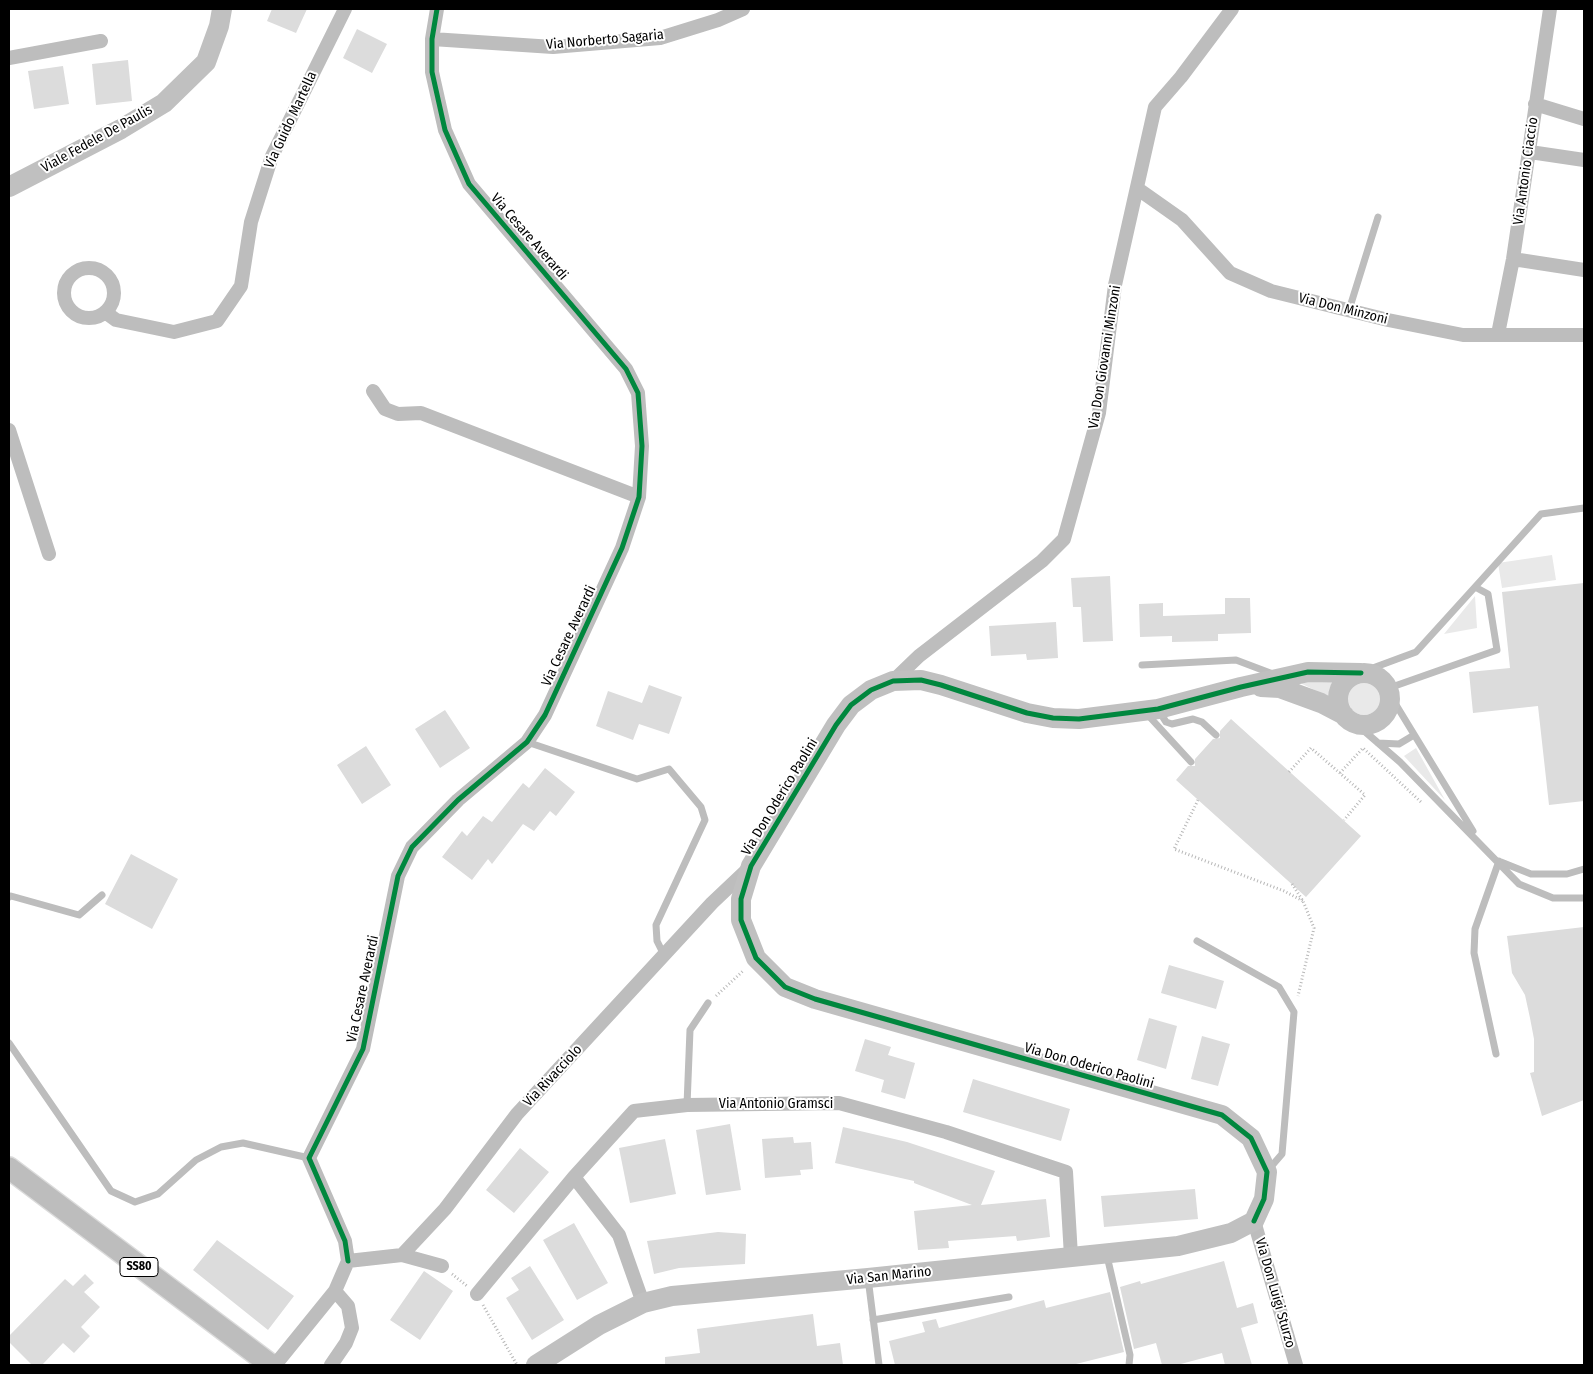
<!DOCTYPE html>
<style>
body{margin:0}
#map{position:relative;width:1593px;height:1374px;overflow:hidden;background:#fff;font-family:"Fira Sans Condensed",sans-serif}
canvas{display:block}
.frame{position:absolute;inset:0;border:10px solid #000;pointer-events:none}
</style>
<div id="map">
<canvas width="1593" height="1374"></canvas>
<div class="frame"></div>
</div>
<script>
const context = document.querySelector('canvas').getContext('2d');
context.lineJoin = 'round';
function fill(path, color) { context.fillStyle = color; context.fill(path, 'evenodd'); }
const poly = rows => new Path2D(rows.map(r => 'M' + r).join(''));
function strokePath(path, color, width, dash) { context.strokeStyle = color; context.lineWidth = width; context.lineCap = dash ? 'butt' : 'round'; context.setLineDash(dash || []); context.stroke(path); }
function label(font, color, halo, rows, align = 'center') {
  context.font = font + ' "Fira Sans Condensed",sans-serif'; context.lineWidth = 4; context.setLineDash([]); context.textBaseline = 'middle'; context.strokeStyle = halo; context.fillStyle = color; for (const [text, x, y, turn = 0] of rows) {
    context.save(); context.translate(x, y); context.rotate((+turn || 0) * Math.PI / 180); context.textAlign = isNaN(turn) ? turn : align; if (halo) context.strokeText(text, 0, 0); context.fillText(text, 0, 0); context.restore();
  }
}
const green = poly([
 [1552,555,1556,580,1502,588,1498,563],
 [1475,596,1477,628,1444,634],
 [1337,679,1331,698,1296,681],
 '1347 698a17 17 0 1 1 34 0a17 17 0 1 1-34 0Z',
 [1416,748,1445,800,1404,756]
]);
const building = poly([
 [272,9,307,9,296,33,267,21],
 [357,29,387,44,372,73,343,58],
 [128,60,132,101,96,105,92,64],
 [63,66,69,104,34,109,28,71],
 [1110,576,1113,641,1083,642,1081,607,1073,607,1071,578],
 [1584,583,1584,801,1549,805,1538,706,1473,713,1469,672,1510,668,1502,592],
 [1225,598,1250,598,1251,633,1218,634,1218,641,1172,642,1172,636,1140,637,1139,604,1163,603,1163,616,1225,614],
 [1056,622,1058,658,1027,660,1026,654,991,656,989,626],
 [649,685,682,697,669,734,639,724,633,740,596,726,608,691,642,703],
 [445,710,470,748,440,768,415,729],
 [1231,719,1361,836,1306,897,1176,780,1188,766,1195,766,1195,759,1213,739,1220,738,1220,731],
 [366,746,391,785,362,804,337,765],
 [545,768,575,792,556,816,550,811,534,831,523,824,492,864,488,859,472,880,442,857,462,831,467,836,483,816,492,822,523,783,529,788],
 [131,854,178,879,152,929,105,904],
 [1584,927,1584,1100,1542,1116,1530,1073,1534,1072,1534,1039,1530,1018,1525,995,1512,973,1507,936],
 [1169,965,1224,981,1216,1009,1161,993],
 [1149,1018,1177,1026,1166,1069,1137,1060],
 [1202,1036,1230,1044,1218,1086,1191,1079],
 [865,1039,891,1047,888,1055,915,1063,905,1099,881,1092,884,1080,855,1071],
 [973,1079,1070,1109,1061,1141,963,1112],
 [730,1124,741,1190,706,1195,696,1130],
 [843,1127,907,1142,995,1171,981,1205,1046,1199,1050,1237,1017,1241,1016,1236,948,1241,949,1248,918,1250,914,1211,972,1205,914,1183,914,1181,835,1163],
 [793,1137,794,1143,811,1142,813,1169,800,1170,801,1175,765,1178,762,1139],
 [665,1139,676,1194,630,1203,619,1148],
 [520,1148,549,1172,514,1213,486,1190],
 [1195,1189,1198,1219,1104,1227,1101,1196],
 [574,1223,608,1283,577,1300,543,1240],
 [718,1232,746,1234,745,1264,679,1268,654,1274,647,1241],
 [217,1240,294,1296,268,1330,193,1270],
 [1224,1261,1237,1308,1253,1303,1258,1323,1241,1328,1252,1365,1225,1365,1222,1353,1177,1365,1162,1365,1156,1343,1134,1349,1120,1287,1140,1281,1141,1284],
 [530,1266,564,1320,532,1340,506,1298,519,1290,511,1278],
 [424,1271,453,1291,420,1340,390,1320],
 [85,1274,94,1283,84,1292,100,1307,81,1327,90,1336,74,1353,63,1343,42,1365,32,1365,9,1342,9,1336,65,1279,73,1286],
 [1110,1292,1124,1352,1072,1365,895,1365,889,1341,925,1332,922,1322,936,1319,939,1328,1044,1300,1046,1308],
 [813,1314,817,1346,840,1343,843,1365,665,1365,665,1357,700,1353,697,1329]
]);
const path = poly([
 [1289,772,1311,748,1365,795,1344,820],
 [1340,773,1363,748,1422,803],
 [1198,800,1174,849,1284,891,1303,901],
 [1292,884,1303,901,1314,928,1298,996],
 [716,996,744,970],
 [452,1274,467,1286],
 [483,1305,517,1365]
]);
const lane = poly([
 [1349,310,1378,217],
 [1475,587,1541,514,1584,508],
 [1142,665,1236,660,1273,674],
 [1362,672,1416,652,1475,587,1488,594,1497,650,1389,688],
 [1390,695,1473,831],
 [1159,711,1166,722,1172,724,1193,719,1202,722,1216,735],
 [1146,713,1191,762],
 [1355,723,1400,762,1519,884,1553,898,1584,898],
 [527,742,637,779,669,769,701,807,705,820,656,925,657,941,664,955],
 [1378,743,1399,744,1414,735],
 [1501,862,1531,874,1567,874,1584,869],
 [9,897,11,896,79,915,102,895],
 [1197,941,1279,987,1294,1012,1282,1154,1269,1169],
 [9,1043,111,1191,135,1202,158,1194,196,1160,221,1147,243,1143,309,1158],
 [1496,1054,1474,953,1475,929,1499,861],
 [687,1105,690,1030,708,1003],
 [1107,1256,1130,1355,1129,1365],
 [868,1278,879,1365],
 [873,1320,1009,1297]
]);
const street = poly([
 [432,39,553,47,660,38,718,20,743,9],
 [9,58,101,41],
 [1535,104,1584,119],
 [1530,152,1584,160],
 [1138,189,1182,220,1230,273,1271,291,1388,320,1463,335,1584,335],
 [1513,259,1584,270],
 '64 293a25 25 0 1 1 50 0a25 25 0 1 1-50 0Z',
 [105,312,116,320,174,332,217,321,241,286,251,222,272,156,345,9],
 [1498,334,1513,259,1550,9],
 [373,391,385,409,398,414,421,413,639,497],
 [9,430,49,554],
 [893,681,919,656,1042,561,1064,539,1099,413,1115,285,1155,107,1181,77,1232,9],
 [574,1177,619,1235,643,1303],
 [1254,1221,1296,1365],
 [402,1255,442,1266],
 [348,1261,345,1241,309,1158,363,1049,398,876,412,847,458,800,527,742,545,715,622,548,639,497,642,446,638,393,626,369,469,184,445,130,432,72,432,39,437,9],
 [348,1261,402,1255,445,1209,517,1114,712,903,749,868],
 [477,1294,574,1177,634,1111,687,1105,839,1103,946,1132,1066,1172,1071,1256],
 [275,1365,335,1291,348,1261],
 [331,1365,346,1343,352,1328,348,1306,335,1291]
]);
const secondary = poly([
 [9,187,121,129,164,103,206,62,219,26,222,9],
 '1338 699a26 26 0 1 1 52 0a26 26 0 1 1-52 0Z',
 [1261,687,1280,688,1321,703,1344,715],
 [536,1365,599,1325,643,1303,672,1296,868,1278,1178,1246,1231,1233,1254,1221,1264,1199,1267,1172,1251,1138,1222,1115,815,999,785,987,756,958,741,920,741,899,751,866,836,725,851,705,871,690,893,681,921,680,941,685,1027,713,1053,718,1079,719,1158,709,1241,687,1308,672,1361,673]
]);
const primary = poly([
 [9,1168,271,1365]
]);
const cycleway = poly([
 [1254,1221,1264,1199,1267,1172,1251,1138,1222,1115,815,999,785,987,756,958,741,920,741,899,751,866,836,725,851,705,871,690,893,681,921,680,941,685,1027,713,1053,718,1079,719,1158,709,1241,687,1308,672,1361,673],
 [348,1261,345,1241,309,1158,363,1049,398,876,412,847,458,800,527,742,545,715,622,548,639,497,642,446,638,393,626,369,469,184,445,130,432,72,432,39,437,9]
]);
const shields = [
 [139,1267,38]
];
const shieldNames = [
 ["SS80",139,1267]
];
const streetNames = [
 ["Via Norberto Sagaria",605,40,-5],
 ["Via Guido Martella",291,120,-65],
 ["Viale Fedele De Paulis",97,139,-29],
 ["Via Antonio Ciaccio",1526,171,-82],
 ["Via Cesare Averardi",529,237,49],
 ["Via Don Minzoni",1343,309,14],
 ["Via Don Giovanni Minzoni",1105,357,-81],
 ["Via Cesare Averardi",569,636,-65],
 ["Via Don Oderico Paolini",780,797,-59],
 ["Via Cesare Averardi",363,989,-78],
 ["Via Don Oderico Paolini",1089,1066,16],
 ["Via Rivacciolo",553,1076,-47],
 ["Via Antonio Gramsci",776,1104],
 ["Via San Marino",889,1276,-6],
 ["Via Don Luigi Sturzo",1275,1293,74]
];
fill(green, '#e9e9e9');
fill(building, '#dcdcdc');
strokePath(primary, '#dbdbdb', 24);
strokePath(path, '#b8b8b8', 3, [1, 2.5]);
strokePath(lane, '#bdbdbd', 7);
strokePath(street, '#bdbdbd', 14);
strokePath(secondary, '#c0c0c0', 20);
strokePath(primary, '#bdbdbd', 21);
strokePath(cycleway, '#00873e', 5);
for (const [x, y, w] of shields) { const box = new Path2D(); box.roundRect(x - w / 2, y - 9.5, w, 19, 4); context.fillStyle = '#fff'; context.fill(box); strokePath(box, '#000', 1); }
label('bold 12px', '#000', null, shieldNames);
label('14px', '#000', '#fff', streetNames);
</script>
